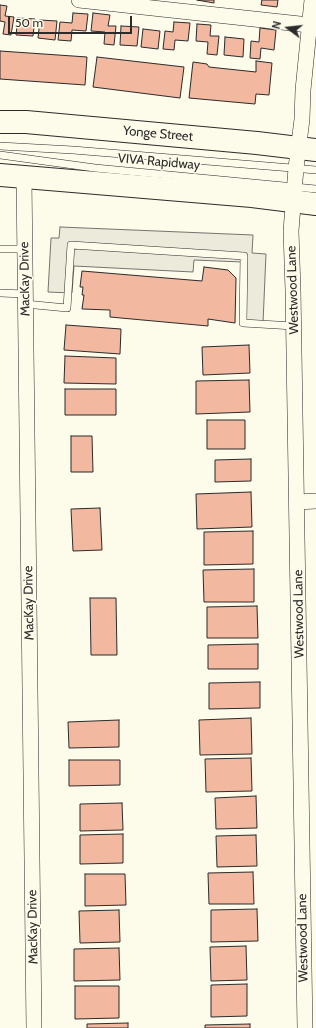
<!DOCTYPE html>
<style>
body{margin:0}
#map{position:relative;width:316px;height:1028px;overflow:hidden;background:#fdfbea;font-family:Cabin,sans-serif}
canvas{display:block}
.north{position:absolute;left:268px;top:8px;width:40px;height:40px;-webkit-text-stroke:3px #fdfbea;paint-order:stroke;rotate:285deg;font-size:11px;font-weight:700;line-height:16px;text-align:center;color:#2b2b2b}
.north::after{content:'';display:block;margin:auto;width:14px;height:18px;background:#2b2b2b;clip-path:polygon(50% 0,100% 100%,50% 72%,0 100%)}
.scale{position:absolute;left:8px;top:16px;width:124px;height:18px;box-sizing:border-box;border:2px solid #2b2b2b;border-top:0;padding-left:5px;font-size:12px;line-height:14px;white-space:nowrap;color:#2b2b2b;-webkit-text-stroke:3px #fdfbea;paint-order:stroke}
</style>
<div id="map">
<canvas width="316" height="1028"></canvas>
<div class="north">N</div>
<div class="scale">50 m</div>
</div>
<script>
const context = document.querySelector('canvas').getContext('2d');
context.lineJoin = 'round';
function fill(path, color) { context.fillStyle = color; context.fill(path, 'evenodd'); }
const poly = rows => new Path2D(rows.map(r => 'M' + r).join(''));
function strokePath(path, color, width, dash) { context.strokeStyle = color; context.lineWidth = width; context.lineCap = dash ? 'butt' : 'round'; context.setLineDash(dash || []); context.stroke(path); }
function label(font, color, halo, rows, align = 'center') {
  context.font = font + ' Cabin,sans-serif'; context.lineWidth = 3; context.setLineDash([]); context.textBaseline = 'middle'; context.strokeStyle = halo; context.fillStyle = color; for (const [text, x, y, turn = 0] of rows) {
    context.save(); context.translate(x, y); context.rotate((+turn || 0) * Math.PI / 180); context.textAlign = isNaN(turn) ? turn : align; if (halo) context.strokeText(text, 0, 0); context.fillText(text, 0, 0); context.restore();
  }
}
const parking = poly([
 [60,227,253,235,252,253,266,254,263,323,240,322,242,262,194,260,193,272,74,266,72,293,48,292,51,238,59,238,60,227]
]);
const building = poly([
 [197,0,214,0,214,3,197,0],
 [262,0,278,0,277,7,261,5,262,0],
 [0,5,7,6,5,16,14,17,11,35,3,34,5,22,0,21,0,5],
 [73,13,88,14,86,31,72,30,71,41,58,40,60,22,72,23,73,13],
 [93,13,110,15,108,26,116,26,114,45,104,44,105,32,91,31,93,13],
 [18,18,35,19,33,36,16,35,18,18],
 [40,20,57,21,55,40,38,38,40,20],
 [174,22,190,23,188,41,175,40,174,50,163,49,165,31,173,32,174,22],
 [197,24,211,25,210,36,219,36,217,55,207,54,208,42,196,41,197,24],
 [121,26,139,27,137,46,120,45,121,26],
 [260,28,276,30,274,50,261,48,260,59,250,58,251,41,259,42,260,28],
 [143,29,160,31,158,49,141,47,143,29],
 [225,37,244,39,243,57,224,55,225,37],
 [0,51,87,57,85,85,0,79,0,51],
 [97,57,184,67,180,98,93,87,97,57],
 [256,61,272,63,269,95,256,94,255,104,189,98,193,62,207,64,209,67,256,72,256,61],
 [204,267,228,270,236,278,235,323,208,319,208,326,110,317,110,310,82,309,84,295,82,295,83,287,80,287,82,271,202,281,204,267],
 [66,325,121,329,120,354,64,350,66,325],
 [249,345,250,373,203,375,202,347,249,345],
 [65,356,116,358,116,384,64,383,65,356],
 [249,380,250,412,196,414,196,381,249,380],
 [65,389,116,389,116,415,65,415,65,389],
 [207,420,245,420,245,449,207,449,207,420],
 [71,436,92,436,93,472,71,472,71,436],
 [251,459,251,481,215,482,215,460,251,459],
 [251,492,252,527,197,529,196,494,251,492],
 [100,508,102,550,73,551,71,509,100,508],
 [253,531,253,564,204,565,204,532,253,531],
 [254,569,254,602,204,602,203,570,254,569],
 [90,598,116,598,117,655,91,655,90,598],
 [257,606,258,638,207,638,207,607,257,606],
 [258,644,258,669,208,669,208,645,258,644],
 [260,682,260,708,209,709,209,683,260,682],
 [251,718,252,754,200,755,199,720,251,718],
 [119,720,119,747,69,748,68,722,119,720],
 [251,758,252,791,206,792,205,759,251,758],
 [69,760,120,760,120,785,69,786,69,760],
 [256,796,257,828,216,829,215,798,256,796],
 [122,803,123,830,80,831,80,804,122,803],
 [123,834,123,863,80,864,80,835,123,834],
 [256,835,257,866,217,867,216,836,256,835],
 [253,872,254,904,209,904,208,873,253,872],
 [85,874,125,874,126,905,85,906,85,874],
 [257,909,258,941,211,942,211,910,257,909],
 [119,910,120,942,80,943,79,911,119,910],
 [246,946,247,980,211,981,210,947,246,946],
 [119,948,120,980,74,981,74,949,119,948],
 [247,984,247,1016,211,1017,211,985,247,984],
 [75,986,119,986,119,1018,75,1019,75,986],
 [128,1023,128,1028,87,1028,87,1024,128,1023],
 [250,1024,250,1028,205,1028,205,1025,250,1024]
]);
const lane = poly([
 [0,146,73,150,316,170],
 [0,155,95,168,316,189],
 [0,249,25,249],
 [0,293,25,294],
 [25,304,67,308,71,245,244,256,243,323,294,326]
]);
const street = poly([
 [79,0,309,25],
 [24,178,34,1028],
 [297,502,316,501],
 [305,1028,293,290,291,231,296,168,302,119,303,90,312,0]
]);
const primary = poly([
 [0,122,26,122,257,143,316,150],
 [0,175,252,196,316,204]
]);
const streetNames = [
 ["Yonge Street",158,134,5],
 ["VIVA Rapidway",159,162,5],
 ["MacKay Drive",25,279,-91],
 ["Westwood Lane",293,290,-92],
 ["MacKay Drive",29,603,-91],
 ["Westwood Lane",299,614,-91],
 ["MacKay Drive",33,927,-91],
 ["Westwood Lane",303,938,-91]
];
fill(parking, '#eceadb');
strokePath(parking, '#74746e', 1);
fill(building, '#f2b8a0');
strokePath(building, '#2b2b2b', 1);
strokePath(lane, '#2b2b2b', 8);
strokePath(street, '#2b2b2b', 16);
strokePath(primary, '#2b2b2b', 24);
strokePath(lane, '#fdfbea', 7);
strokePath(street, '#fdfbea', 15);
strokePath(primary, '#fdfbea', 22);
label('13px', '#2b2b2b', '#fdfbea', streetNames);
</script>
